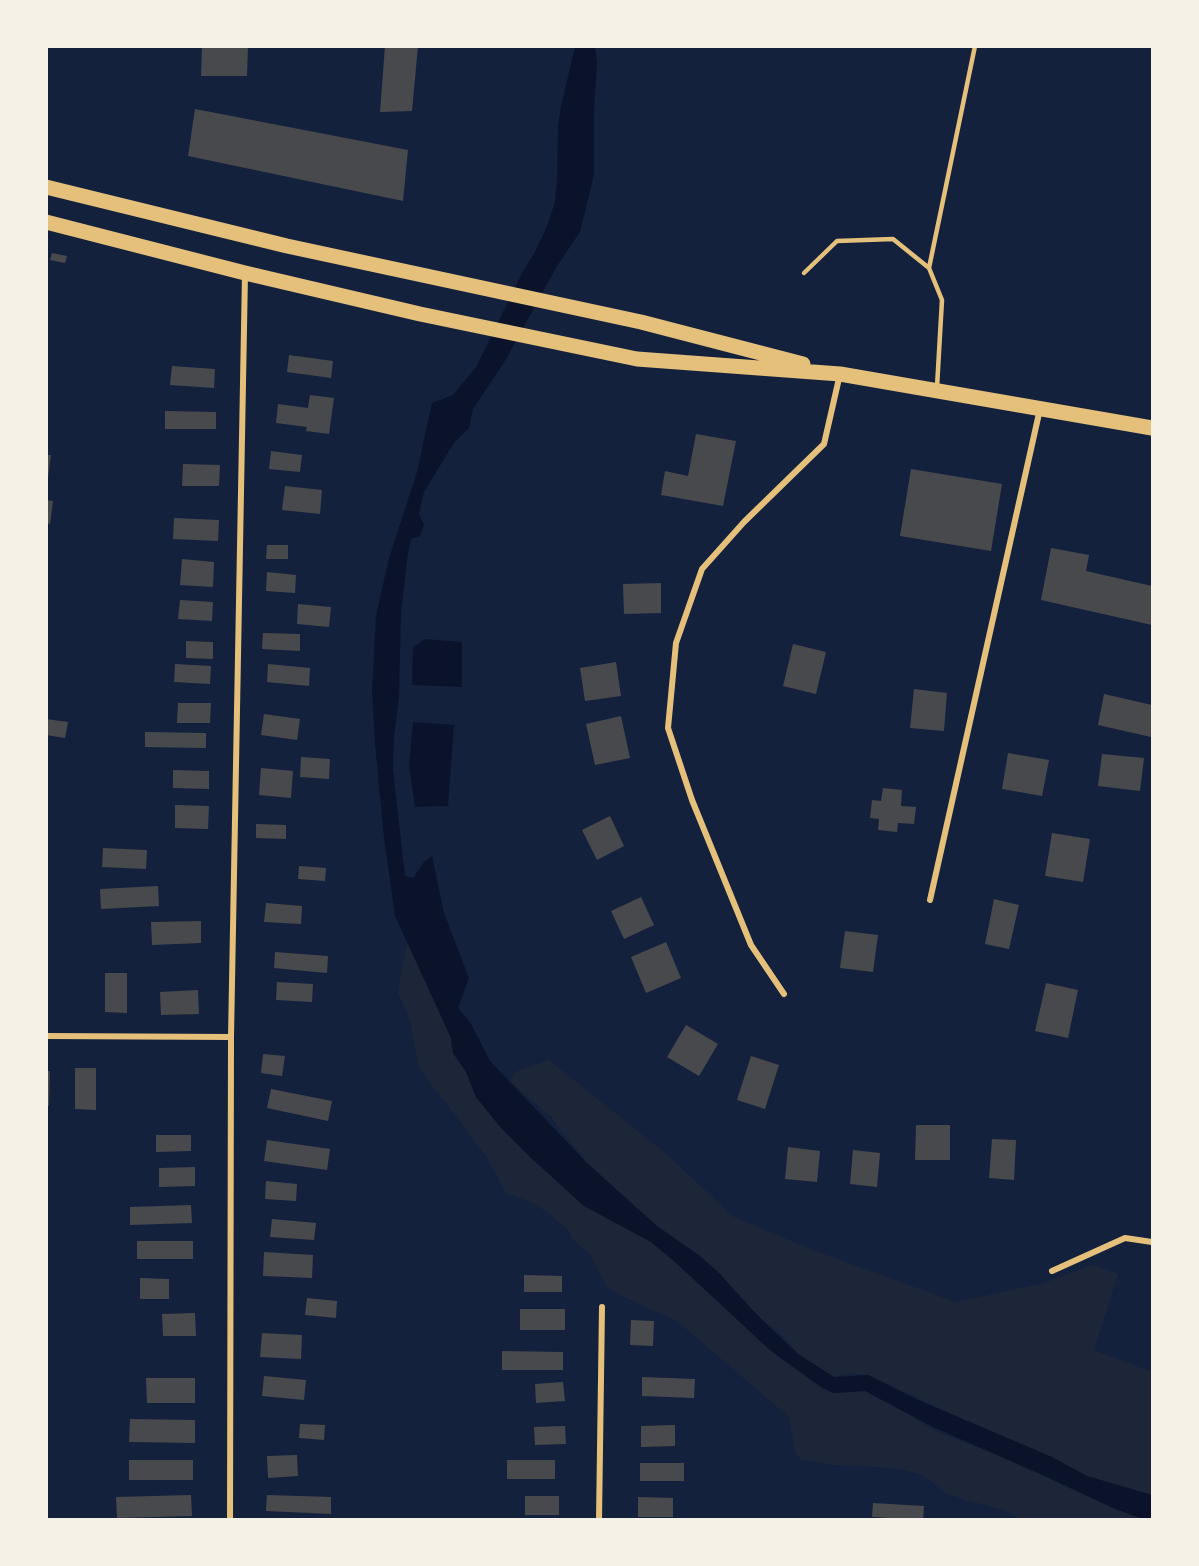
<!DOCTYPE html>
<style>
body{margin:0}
#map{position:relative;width:1199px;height:1566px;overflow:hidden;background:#14213d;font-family:"IBM Plex Serif",serif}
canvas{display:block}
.frame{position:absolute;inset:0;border:48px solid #f6f1e7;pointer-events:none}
</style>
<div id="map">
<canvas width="1199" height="1566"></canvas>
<div class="frame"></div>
</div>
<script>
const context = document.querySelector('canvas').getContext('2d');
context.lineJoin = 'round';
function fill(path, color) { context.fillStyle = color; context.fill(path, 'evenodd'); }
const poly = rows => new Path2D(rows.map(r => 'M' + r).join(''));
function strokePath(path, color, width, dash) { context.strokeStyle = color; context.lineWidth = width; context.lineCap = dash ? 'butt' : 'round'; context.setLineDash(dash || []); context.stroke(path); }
const green = poly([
 [408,941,451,1038,453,1053,466,1072,476,1097,501,1128,530,1157,584,1206,651,1242,675,1262,771,1351,834,1393,865,1391,907,1413,933,1430,997,1455,1113,1508,1145,1519,1020,1519,1004,1510,965,1500,946,1493,922,1475,895,1468,833,1465,800,1459,795,1452,789,1417,677,1321,619,1295,607,1287,588,1252,573,1240,568,1230,550,1214,529,1201,506,1193,487,1158,456,1116,432,1086,418,1064,410,1020,398,993,402,967],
 [549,1060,664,1152,734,1217,818,1252,956,1302,1044,1283,1093,1265,1118,1274,1094,1350,1152,1372,1152,1495,1087,1476,1056,1459,952,1414,868,1375,851,1373,834,1377,798,1354,779,1332,762,1320,719,1273,700,1256,657,1226,587,1163,550,1116,510,1082,515,1072]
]);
const water = poly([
 [575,47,595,47,597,62,594,112,594,175,580,232,557,266,505,361,473,409,469,428,454,443,424,492,419,514,424,525,420,536,411,539,408,553,401,613,399,697,394,737,393,769,405,876,413,878,424,862,432,856,444,913,469,978,458,1008,470,1022,490,1061,587,1163,657,1226,700,1256,719,1273,756,1314,798,1354,834,1377,868,1375,918,1400,1052,1457,1087,1476,1152,1495,1152,1519,1140,1518,1113,1508,1043,1475,935,1428,865,1391,834,1393,822,1388,771,1351,675,1262,651,1242,584,1206,530,1157,501,1128,476,1097,466,1072,453,1053,451,1038,395,916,384,838,375,744,372,691,376,616,389,558,417,472,432,403,453,395,476,367,523,271,535,252,547,226,555,202,557,179,558,127,561,106],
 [425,639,462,642,462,687,412,685,413,647],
 [413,722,454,725,448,806,415,807,409,766]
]);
const building = poly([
 [202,46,248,46,247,76,201,76],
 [385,46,418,46,412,111,380,112],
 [195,109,408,150,403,201,188,156],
 [52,253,67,256,65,263,50,260],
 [289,355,333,361,331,378,287,372],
 [172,366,215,369,214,388,170,385],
 [310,395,334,398,329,434,306,431,307,427,276,423,278,404,308,408],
 [165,411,216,412,216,429,165,429],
 [696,434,736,441,723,506,661,495,665,471,688,476],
 [271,451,302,455,300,472,269,469],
 [46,455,51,455,48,478,46,478],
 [183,464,220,465,219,486,182,486],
 [911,469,1002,484,991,551,900,536],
 [285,486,322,490,320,514,282,510],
 [46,500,53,501,50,524,46,523],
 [174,518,219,520,218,541,173,539],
 [267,545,288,545,288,559,266,559],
 [1051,548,1089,555,1086,571,1152,586,1152,625,1041,600],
 [182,559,214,562,213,587,180,585],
 [267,572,296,575,295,593,266,591],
 [661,583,661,613,624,614,623,584],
 [180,600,213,602,212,621,178,619],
 [298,604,331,607,329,627,297,624],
 [263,633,300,634,300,651,262,649],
 [186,641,213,642,213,659,186,658],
 [793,644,826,652,816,694,783,686],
 [616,662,621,696,585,701,580,668],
 [175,664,211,666,210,684,174,682],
 [268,664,310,668,309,686,267,682],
 [914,689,947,693,944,731,910,728],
 [1104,694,1152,705,1151,737,1098,725],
 [178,703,211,703,210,723,177,723],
 [264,714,300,719,297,740,261,735],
 [621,716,630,758,595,765,586,724],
 [46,719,68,722,65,738,46,735],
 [145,732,206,733,206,748,145,747],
 [1008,753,1049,760,1042,796,1002,789],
 [1102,754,1144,758,1140,791,1098,786],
 [301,757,330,759,329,779,300,777],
 [261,768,293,771,291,798,259,795],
 [173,770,209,771,209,789,173,788],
 [883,788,902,790,901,806,916,807,914,824,898,823,897,832,878,830,879,819,870,818,872,800,881,801],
 [175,805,209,806,208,829,175,828],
 [610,816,624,846,597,860,582,830],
 [256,824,286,825,286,839,256,838],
 [1052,833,1090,839,1083,882,1045,876],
 [103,848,147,850,146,869,102,867],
 [299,866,326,868,325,881,298,879],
 [158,886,159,906,101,909,100,889],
 [641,897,654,925,624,939,611,911],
 [994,899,1019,905,1009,949,985,944],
 [266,903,302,906,301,924,264,922],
 [201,921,201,943,152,945,151,922],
 [845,931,878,935,873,972,840,968],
 [666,942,681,978,646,993,631,957],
 [275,952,328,956,327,973,274,968],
 [105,973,127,973,127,1013,105,1012],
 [277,982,313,984,312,1002,276,1000],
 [1046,983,1078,990,1068,1038,1035,1031],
 [198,990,199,1014,161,1015,160,992],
 [686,1025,718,1044,699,1076,667,1057],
 [263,1054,285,1056,282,1076,261,1073],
 [751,1056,779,1065,765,1109,737,1100],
 [75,1068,96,1068,96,1110,75,1109],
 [46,1071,50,1071,49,1106,46,1106],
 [271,1089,332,1101,328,1121,267,1108],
 [916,1125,950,1125,950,1160,915,1160],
 [156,1135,191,1135,191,1151,156,1152],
 [992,1139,1016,1140,1014,1180,989,1178],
 [267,1140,330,1149,327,1170,264,1161],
 [788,1147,820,1151,817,1182,785,1179],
 [853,1150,880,1153,877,1187,850,1184],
 [195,1167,195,1186,159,1187,159,1168],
 [266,1181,297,1184,296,1201,265,1199],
 [191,1205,192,1223,130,1225,130,1207],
 [272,1219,316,1223,314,1240,270,1237],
 [137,1241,193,1241,193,1259,137,1259],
 [264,1252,313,1255,312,1278,263,1276],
 [524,1275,562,1276,562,1292,524,1292],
 [140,1278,169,1279,169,1299,140,1299],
 [307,1298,337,1301,336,1318,305,1315],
 [520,1309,565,1309,565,1330,520,1330],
 [195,1313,196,1336,163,1336,162,1314],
 [631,1320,654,1321,653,1346,630,1345],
 [262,1333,302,1335,301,1359,260,1357],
 [502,1351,563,1352,563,1370,502,1370],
 [264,1376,306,1380,304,1400,262,1396],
 [642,1377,695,1379,694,1398,642,1396],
 [146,1378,195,1378,195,1403,147,1403],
 [563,1382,565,1401,536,1403,535,1384],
 [130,1419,195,1420,195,1443,129,1442],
 [300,1424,325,1425,324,1440,299,1438],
 [675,1425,675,1446,641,1447,641,1426],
 [565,1426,566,1444,535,1445,534,1427],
 [297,1455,298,1476,268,1478,267,1456],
 [129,1460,193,1460,193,1480,129,1480],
 [507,1460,555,1460,555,1479,507,1479],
 [640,1463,684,1463,684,1481,640,1481],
 [191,1495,192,1516,117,1518,116,1497],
 [267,1495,331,1497,331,1514,266,1511],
 [525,1496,559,1496,559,1515,525,1515],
 [638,1497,673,1498,673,1517,638,1517],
 [873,1503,924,1506,923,1520,872,1517]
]);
const service = poly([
 [929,268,975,46],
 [804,273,837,241,893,239,929,268,942,300,937,387]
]);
const minor = poly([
 [930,900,1040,409],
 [784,994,751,945,692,800,668,728,676,643,702,569,744,522,824,444,840,374],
 [46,1036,231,1037],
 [1052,1271,1125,1238,1152,1242],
 [230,1520,231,1037,245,274],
 [599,1520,602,1307]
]);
const primary = poly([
 [46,187,287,246,641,322,803,364],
 [46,222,245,273,420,314,637,359,840,374,1152,428]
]);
fill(green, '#1d2539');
fill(water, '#0b132b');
fill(building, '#48494c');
strokePath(service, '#e5c07b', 4.5);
strokePath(minor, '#e5c07b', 6);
strokePath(primary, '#e5c07b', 15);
</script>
